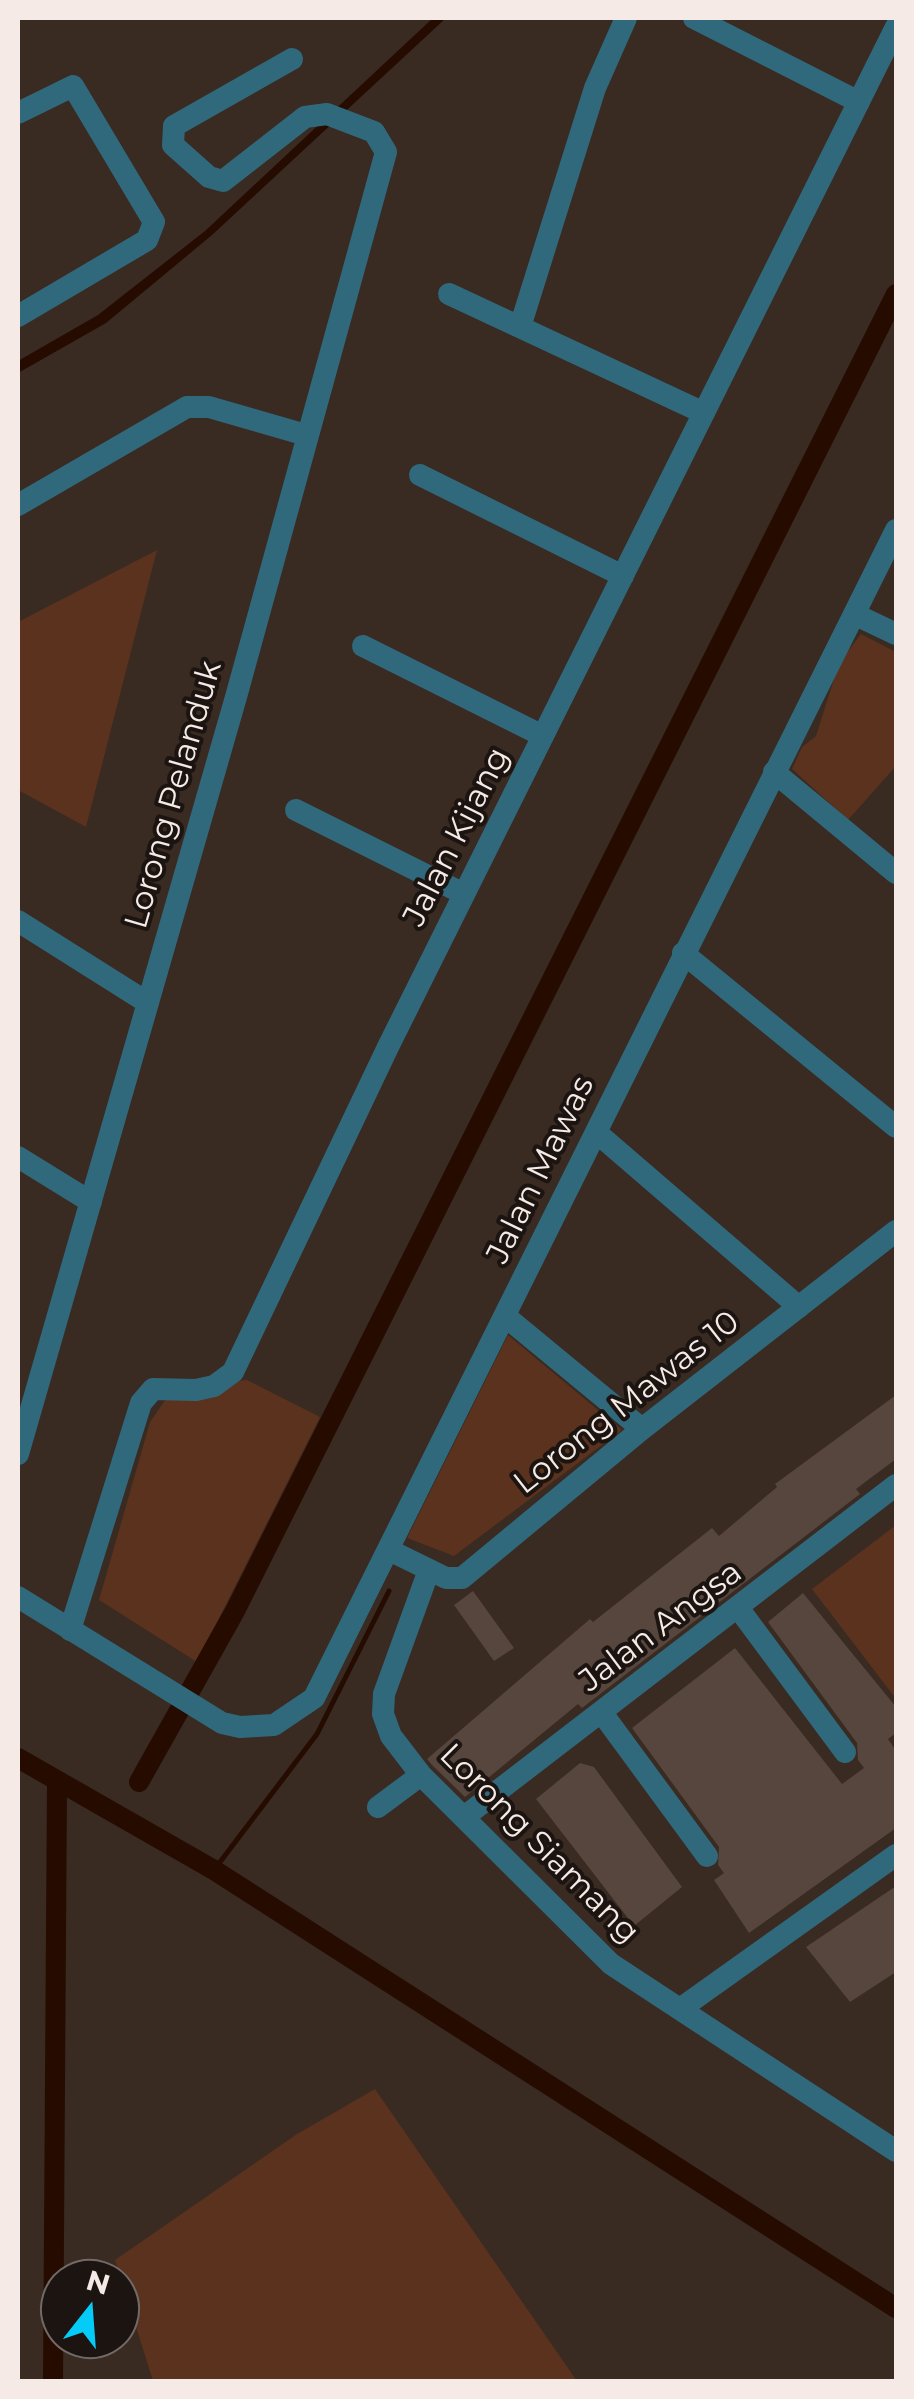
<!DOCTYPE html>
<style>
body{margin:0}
#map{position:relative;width:914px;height:2399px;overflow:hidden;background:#392a22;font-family:Montserrat,sans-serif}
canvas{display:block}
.frame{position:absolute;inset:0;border:20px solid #f5eae5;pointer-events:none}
.north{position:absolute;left:40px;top:2259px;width:100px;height:100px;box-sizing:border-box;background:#1b1411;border:2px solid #726a66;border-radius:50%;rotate:17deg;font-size:28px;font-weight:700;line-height:40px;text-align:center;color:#f5eae5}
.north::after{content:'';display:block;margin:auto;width:35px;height:45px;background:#05cbf9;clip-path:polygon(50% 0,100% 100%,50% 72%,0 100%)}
</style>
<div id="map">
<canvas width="914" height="2399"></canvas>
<div class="frame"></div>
<div class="north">N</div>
</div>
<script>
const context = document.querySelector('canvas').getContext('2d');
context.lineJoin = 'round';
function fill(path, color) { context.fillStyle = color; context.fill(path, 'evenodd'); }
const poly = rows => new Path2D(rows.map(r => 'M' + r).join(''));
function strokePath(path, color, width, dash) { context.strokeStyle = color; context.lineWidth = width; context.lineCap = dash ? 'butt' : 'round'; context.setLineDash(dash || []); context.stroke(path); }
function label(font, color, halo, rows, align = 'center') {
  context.font = font + ' Montserrat,sans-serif'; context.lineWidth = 8; context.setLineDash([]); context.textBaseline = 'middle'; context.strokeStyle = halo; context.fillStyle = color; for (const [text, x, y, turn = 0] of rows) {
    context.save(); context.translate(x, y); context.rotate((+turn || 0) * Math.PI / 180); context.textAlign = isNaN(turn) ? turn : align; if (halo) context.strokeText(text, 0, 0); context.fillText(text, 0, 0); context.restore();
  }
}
const green = poly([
 [157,550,86,827,18,790,18,622],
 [861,634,896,652,896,766,848,820,792,769,802,747,816,736,839,663],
 [508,1335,622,1430,454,1556,407,1538],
 [247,1380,320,1417,197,1662,99,1600,150,1422,174,1387],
 [896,1525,896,1699,812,1589],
 [375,2089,577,2381,153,2381,115,2260,297,2134]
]);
const water = poly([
 [433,18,446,18,212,235,106,323,18,373,18,361,98,315,205,231]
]);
const stream = poly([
 [214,1870,317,1734,389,1591]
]);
const canal = poly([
 [18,1758,214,1870,896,2308],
 [139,1782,235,1611,896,294],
 [53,2382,57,1783]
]);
const building = poly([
 [896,1395,896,1459,856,1489,860,1494,582,1708,578,1704,465,1797,432,1765,427,1759,590,1619,593,1622,712,1528,719,1536,777,1487,775,1484],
 [473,1591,514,1648,494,1661,454,1605],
 [803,1593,896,1707,896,1733,888,1739,896,1751,896,1828,749,1933,714,1880,724,1873,718,1865,719,1847,632,1728,735,1648,842,1784,864,1768,858,1760,857,1743,768,1622],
 [580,1763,594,1767,682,1887,634,1926,536,1799],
 [896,1886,896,1972,850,2002,806,1947]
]);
const minor = poly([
 [694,18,859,102],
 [18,113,73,86,154,222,147,240,18,316],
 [449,294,704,413],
 [520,327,595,88,626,18],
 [420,475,623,576],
 [18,505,187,407,209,407,306,435],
 [854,614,896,634],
 [363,646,543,736],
 [774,772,896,873],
 [296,810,464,894],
 [18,921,148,1003],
 [683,953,896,1127],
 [597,1133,799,1307],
 [18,1157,91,1202],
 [505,1316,642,1429],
 [18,1454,236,697,386,152,374,132,327,114,305,117,223,181,209,177,173,145,174,126,292,59],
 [389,1550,446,1578,462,1578,642,1429,896,1231],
 [429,1570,384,1694,383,1714,391,1736,421,1775,611,1964,896,2151],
 [18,1597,222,1723,240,1727,274,1725,314,1698,896,530],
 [739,1609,845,1752],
 [70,1630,141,1403,153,1389,196,1390,214,1386,233,1372,388,1047,896,27],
 [602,1713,707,1856],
 [378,1807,421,1775],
 [464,1817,896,1485],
 [680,2009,896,1855]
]);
const streetNames = [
 ["Lorong Pelanduk",174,795,-74],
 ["Jalan Kijang",457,837,-63],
 ["Jalan Mawas",541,1170,-64],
 ["Lorong Mawas 10",627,1403,-38],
 ["Jalan Angsa",661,1627,-37],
 ["Lorong Siamang",539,1844,45]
];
fill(green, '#5a321d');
fill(water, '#260b00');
strokePath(stream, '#260b00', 5);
strokePath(canal, '#260b00', 20);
fill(building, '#56463d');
strokePath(minor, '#31697c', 22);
label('32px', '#f5eae5', '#1b1411', streetNames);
</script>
